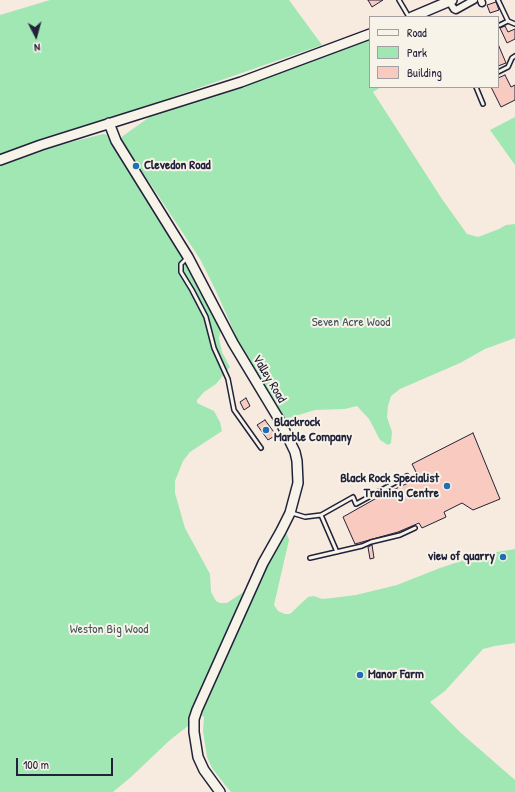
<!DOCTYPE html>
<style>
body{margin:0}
#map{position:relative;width:515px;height:792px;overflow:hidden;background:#f7ebe0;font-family:"Patrick Hand",sans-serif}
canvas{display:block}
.legend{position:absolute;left:369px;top:16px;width:130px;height:72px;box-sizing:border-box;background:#f7f3e8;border:1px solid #a29fa3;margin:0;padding:5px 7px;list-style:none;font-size:12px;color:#22223b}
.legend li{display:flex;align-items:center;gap:8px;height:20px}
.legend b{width:20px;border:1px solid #a29fa3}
.north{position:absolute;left:16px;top:16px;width:40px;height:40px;-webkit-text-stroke:3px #f7f3e8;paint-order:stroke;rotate:174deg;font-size:11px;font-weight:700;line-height:16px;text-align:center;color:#22223b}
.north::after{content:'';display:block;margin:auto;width:14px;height:18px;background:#22223b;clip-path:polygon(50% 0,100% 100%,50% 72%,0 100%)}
.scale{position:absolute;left:16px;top:758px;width:97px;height:18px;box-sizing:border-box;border:2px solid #22223b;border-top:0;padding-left:5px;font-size:12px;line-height:14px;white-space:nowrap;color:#22223b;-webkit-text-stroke:3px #f7f3e8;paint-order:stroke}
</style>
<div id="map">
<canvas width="515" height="792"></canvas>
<ul class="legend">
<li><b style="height:5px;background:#f7f3e8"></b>Road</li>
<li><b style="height:11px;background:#a1e7b4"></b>Park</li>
<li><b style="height:11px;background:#f9cabf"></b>Building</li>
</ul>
<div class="north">N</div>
<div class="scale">100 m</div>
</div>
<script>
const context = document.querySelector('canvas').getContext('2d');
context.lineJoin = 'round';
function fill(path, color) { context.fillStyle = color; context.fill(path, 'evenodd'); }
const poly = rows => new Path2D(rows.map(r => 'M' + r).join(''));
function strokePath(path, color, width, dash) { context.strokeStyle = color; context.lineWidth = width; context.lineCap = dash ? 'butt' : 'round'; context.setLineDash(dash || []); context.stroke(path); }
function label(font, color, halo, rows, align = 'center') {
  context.font = font + ' "Patrick Hand",sans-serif'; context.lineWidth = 4; context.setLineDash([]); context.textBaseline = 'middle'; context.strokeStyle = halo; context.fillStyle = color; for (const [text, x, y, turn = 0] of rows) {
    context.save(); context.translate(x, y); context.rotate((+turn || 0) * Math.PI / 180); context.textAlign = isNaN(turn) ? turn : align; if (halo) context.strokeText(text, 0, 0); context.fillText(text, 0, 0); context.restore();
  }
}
const green = poly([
 [50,0,289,0,322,45,144,107,38,142,0,157,0,15],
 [370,37,370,87,381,87,373,92,442,199,467,234,478,237,499,229,506,225,515,224,515,338,485,349,460,363,400,389,391,396,388,406,387,417,392,432,391,443,388,445,380,440,369,419,357,406,345,409,315,410,285,419,251,375,233,343,236,336,216,291,200,259,120,138,151,116,212,97,264,79],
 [515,117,515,165,490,130],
 [103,134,108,135,223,322,219,338,222,352,230,367,216,384,204,392,197,400,197,403,214,411,220,422,222,431,190,452,183,461,175,481,175,493,185,528,210,574,211,592,216,601,220,603,227,603,248,589,215,658,188,726,170,740,131,777,113,792,0,792,0,166,55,146],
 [287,534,289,540,274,605,278,611,285,614,290,614,308,597,314,596,322,599,332,598,356,595,397,585,440,568,479,555,515,549,515,643,495,646,483,649,445,691,430,702,461,733,515,780,515,792,231,792,225,785,212,768,207,757,203,731,204,717,200,714,265,564,281,538]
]);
const building = poly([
 [368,0,383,0,372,7,368,0],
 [496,2,499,10,490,13,487,5,496,2],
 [505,26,508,32,515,29,515,39,507,43,500,28,505,26],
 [498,44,506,63,498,66,498,44],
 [505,75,511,87,515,85,515,100,501,107,491,87,498,87,498,78,505,75],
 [246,398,250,406,244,410,240,402,246,398],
 [265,420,276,435,268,440,257,425,265,420],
 [473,433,500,499,473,510,462,503,444,512,446,517,422,528,419,523,398,532,355,544,343,517,382,495,419,478,412,464,473,433],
 [372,545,374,558,370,559,368,547,372,545]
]);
const lane = poly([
 [399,0,409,17],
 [498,0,508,21,515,24],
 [500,25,508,21],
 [498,72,508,67,512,58,515,56],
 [476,87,483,104],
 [187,258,181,264,181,272,192,290,206,317,214,348,228,379,234,410,261,448],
 [292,513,305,517,321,515,353,497,356,504,407,476],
 [321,515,337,552],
 [310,558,362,546,371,542,400,535,415,528]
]);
const street = poly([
 [481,0,482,3],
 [449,1,454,9,456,10,474,0]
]);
const secondary = poly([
 [412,17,452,0],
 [109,123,116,141,188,257,233,343,280,421,295,452,297,461,298,483,290,513,281,531,263,563,197,710,194,719,194,732,198,757,204,770,220,792],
 [0,160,41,145,241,82,370,34]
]);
const markers = [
 [136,166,4,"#1f6fb2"],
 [266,430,4,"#1f6fb2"],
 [447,486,4,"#1f6fb2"],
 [503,557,4,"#1f6fb2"],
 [360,675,4,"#1f6fb2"]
];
const poiNames = [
 ["Clevedon Road",144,166],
 ["Blackrock",274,423],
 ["Marble Company",274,438],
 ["Black Rock Specialist",439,479,"right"],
 ["Training Centre",439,494,"right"],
 ["view of quarry",495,557,"right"],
 ["Manor Farm",368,675]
];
const parkNames = [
 ["Seven Acre Wood",351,323],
 ["Weston Big Wood",109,630]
];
const streetNames = [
 ["Valley Road",269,379,59]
];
fill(green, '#a1e7b4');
fill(building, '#f9cabf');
strokePath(building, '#22223b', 1);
strokePath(lane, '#22223b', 6);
strokePath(street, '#22223b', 9);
strokePath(secondary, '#22223b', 12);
strokePath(lane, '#f7f3e8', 3);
strokePath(street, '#f7f3e8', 6);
strokePath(secondary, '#f7f3e8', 9);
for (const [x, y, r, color] of markers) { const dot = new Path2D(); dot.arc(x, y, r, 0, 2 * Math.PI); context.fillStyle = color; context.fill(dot); strokePath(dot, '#f7f3e8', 1.5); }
label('bold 13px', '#22223b', '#f7f3e8', poiNames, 'left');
label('13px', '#425359', '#f7f3e8', parkNames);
label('13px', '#22223b', '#f7f3e8', streetNames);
</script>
